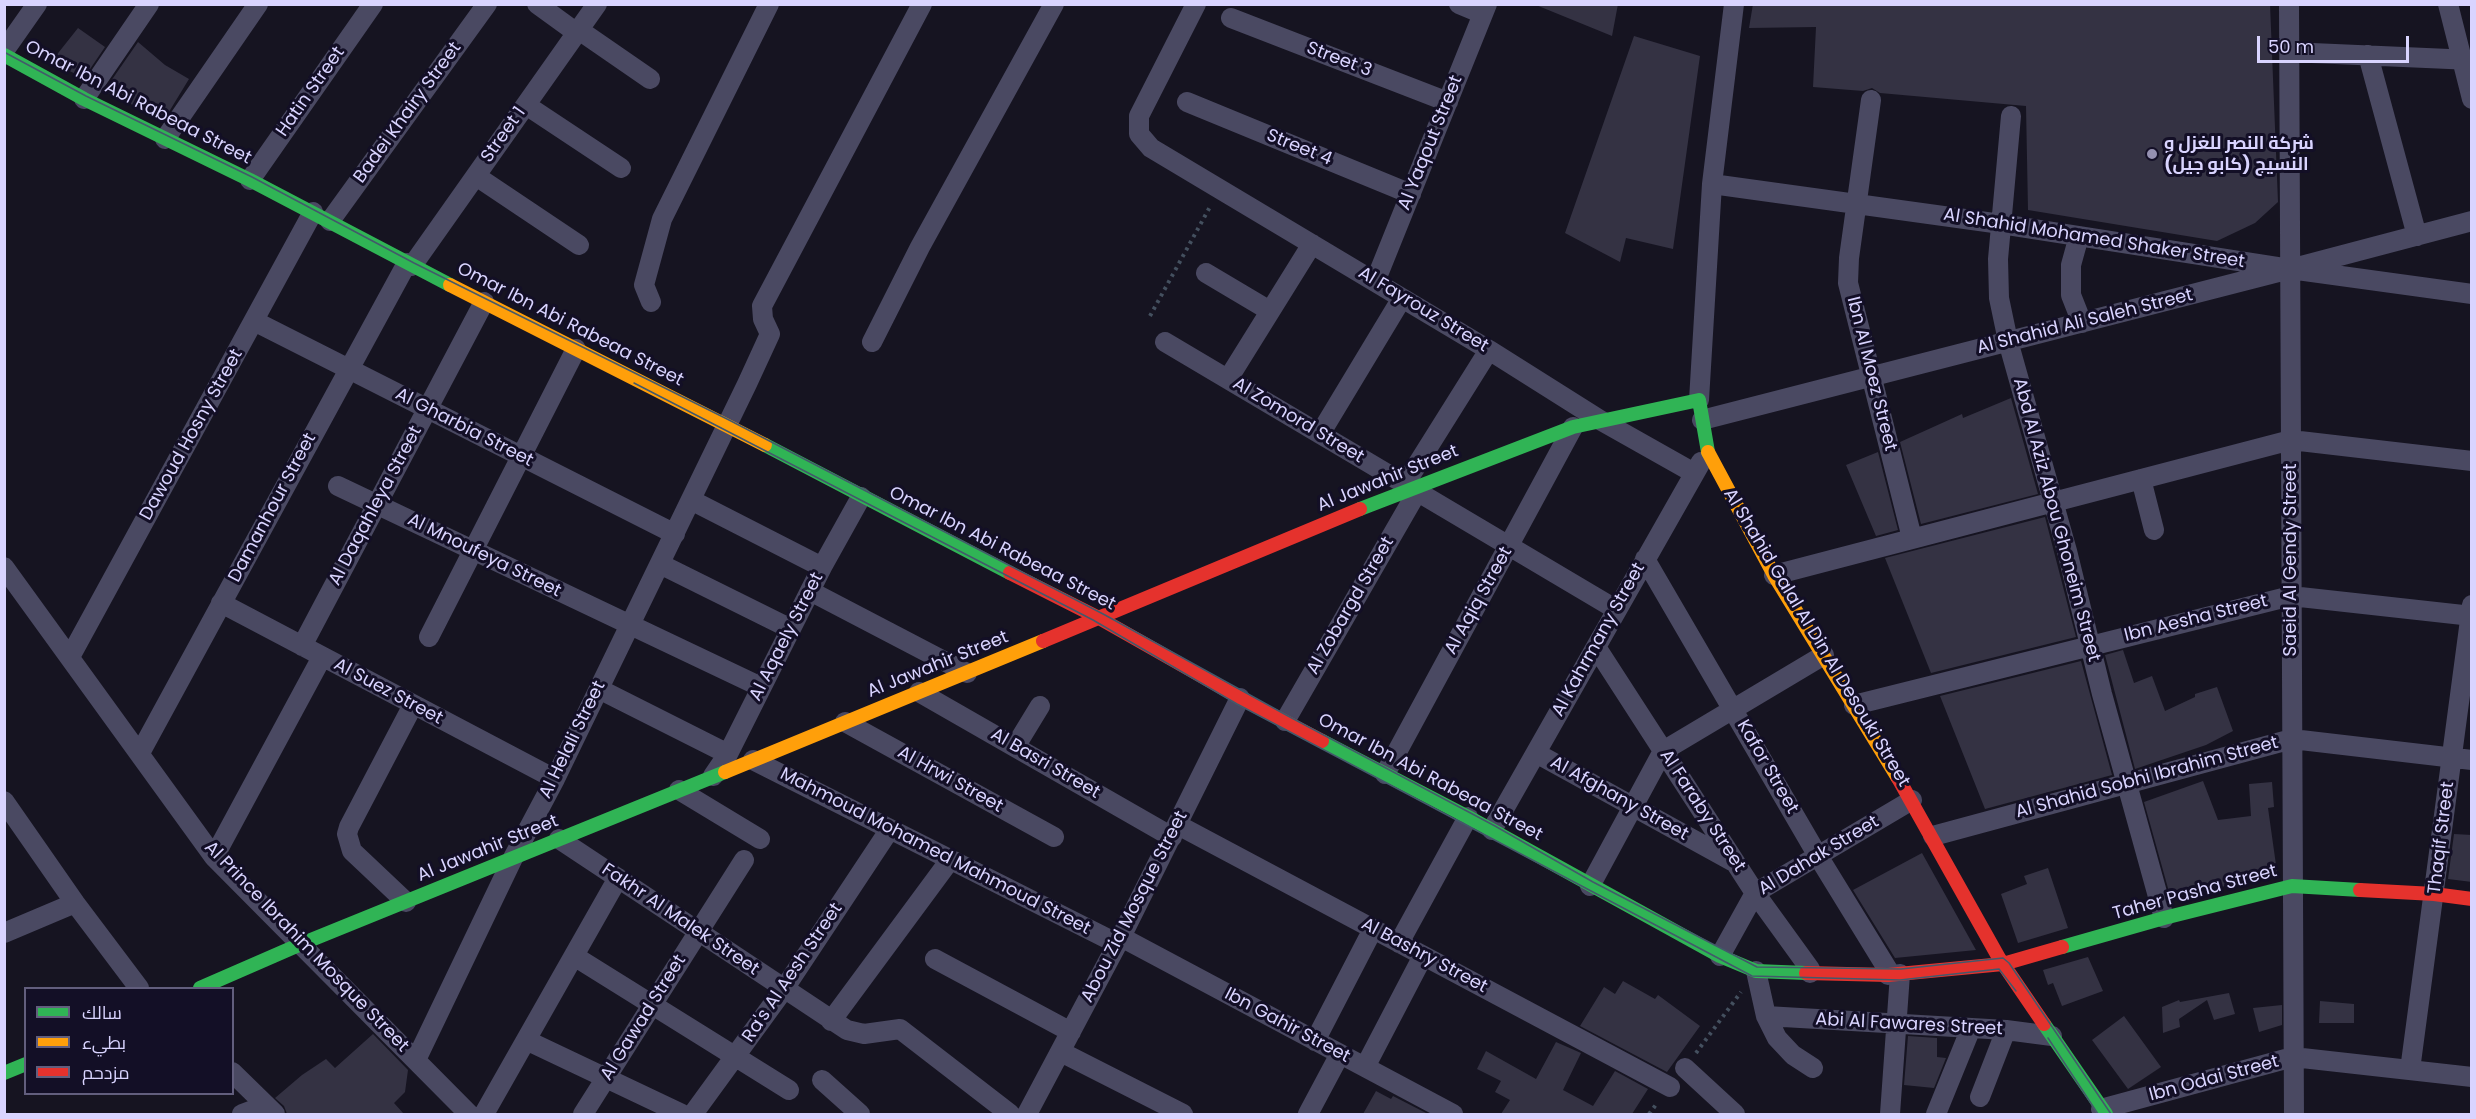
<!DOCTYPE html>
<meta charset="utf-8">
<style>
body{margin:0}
#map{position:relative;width:2476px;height:1119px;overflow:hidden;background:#161421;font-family:Poppins,Cairo,sans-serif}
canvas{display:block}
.frame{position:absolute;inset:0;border:6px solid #d9d4ff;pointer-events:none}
.legend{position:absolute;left:24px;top:987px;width:210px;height:108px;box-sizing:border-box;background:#130f26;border:2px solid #625e7d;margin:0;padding:8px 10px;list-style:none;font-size:18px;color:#d9d4ff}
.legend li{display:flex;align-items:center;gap:12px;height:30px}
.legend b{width:30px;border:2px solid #625e7d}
.scale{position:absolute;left:2257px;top:36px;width:152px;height:27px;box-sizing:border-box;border:3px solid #d9d4ff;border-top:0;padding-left:8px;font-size:18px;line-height:21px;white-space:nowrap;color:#d9d4ff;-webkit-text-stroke:4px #130f26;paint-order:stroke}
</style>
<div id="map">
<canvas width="2476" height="1119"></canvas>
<div class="frame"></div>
<ul class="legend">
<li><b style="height:8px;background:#30b455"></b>سالك</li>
<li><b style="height:8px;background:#ff9f0a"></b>بطيء</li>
<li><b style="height:8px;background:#e5322d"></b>مزدحم</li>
</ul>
<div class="scale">50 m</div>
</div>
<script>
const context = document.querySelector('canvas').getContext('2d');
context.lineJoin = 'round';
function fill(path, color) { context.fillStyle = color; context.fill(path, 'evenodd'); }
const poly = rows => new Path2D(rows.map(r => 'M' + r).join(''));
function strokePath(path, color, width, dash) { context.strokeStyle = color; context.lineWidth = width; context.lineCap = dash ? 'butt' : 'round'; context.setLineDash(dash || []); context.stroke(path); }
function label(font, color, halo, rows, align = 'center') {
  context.font = font + ' Poppins,Cairo,sans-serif'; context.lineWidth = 6; context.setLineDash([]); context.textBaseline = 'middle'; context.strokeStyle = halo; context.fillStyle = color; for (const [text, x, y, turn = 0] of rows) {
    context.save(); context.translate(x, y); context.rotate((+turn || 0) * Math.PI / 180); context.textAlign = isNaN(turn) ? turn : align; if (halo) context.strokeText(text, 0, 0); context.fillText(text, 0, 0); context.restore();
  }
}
const building = poly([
 [1618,4,1612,36,1536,5,1536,4],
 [1753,4,2270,4,2278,202,2255,223,2217,241,2028,210,2026,106,1880,93,1872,88,1863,91,1813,87,1816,27,1749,28],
 [78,28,105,47,84,78,51,62],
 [1634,36,1700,56,1673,249,1626,238,1620,262,1565,233],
 [138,42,165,65,189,79,164,120,104,91],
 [2011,398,2038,494,1921,524,1900,442,1962,414,1963,418],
 [1878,452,1898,530,1876,536,1846,465],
 [2045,517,2076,637,1931,673,1885,558],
 [2123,650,2134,683,2152,676,2165,711,2195,697,2195,694,2217,687,2233,731,2206,745,2135,769,2105,655],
 [2081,661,2112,775,1985,809,1940,696],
 [2203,781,2218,820,2251,816,2249,784,2272,782,2274,807,2268,808,2277,872,2250,876,2222,887,2215,888,2214,886,2171,899,2144,802],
 [2454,834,2472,835,2472,882,2448,879],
 [1922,853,1976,950,1895,958,1853,890],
 [2048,868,2068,928,2018,943,2001,894,2027,884,2024,876],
 [2088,957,2103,991,2062,1006,2053,983,2048,985,2043,970],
 [1623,981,1655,999,1658,995,1700,1026,1667,1072,1580,1026,1604,987,1615,994],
 [2229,993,2235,1014,2214,1020,2207,1000,2179,1019,2180,1027,2163,1033,2162,1007,2179,1000,2180,1002],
 [2320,1001,2354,1004,2354,1023,2319,1023],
 [2282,1005,2282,1025,2259,1032,2253,1008],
 [2124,1016,2161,1067,2128,1089,2092,1040],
 [373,1034,408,1070,405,1092,394,1103,404,1114,287,1114,284,1106,275,1098,302,1075,326,1059,335,1068],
 [1908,1036,1937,1038,1937,1057,1946,1058,1934,1088,1904,1085],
 [1556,1042,1581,1053,1563,1090,1593,1106,1615,1071,1648,1089,1632,1114,1501,1114,1510,1100,1495,1092,1501,1081,1477,1069,1486,1051,1536,1079],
 [1376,1091,1391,1099,1393,1096,1428,1114,1363,1114]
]);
const path = poly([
 [1150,316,1211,205],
 [1696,1053,1741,992],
 [1649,1114,1658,1102]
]);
const street = poly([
 [537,4,577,33],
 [1196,4,1139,116,1139,134,1151,148,1489,350,1600,420,1694,473],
 [1459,4,1483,14],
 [2289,4,2294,1114],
 [2448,4,2472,99],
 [1231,18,1448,102],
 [579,30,650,79],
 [4,51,37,4],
 [2289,52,2472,60],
 [2368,55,2417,236],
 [84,99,149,4],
 [1871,100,1849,258,1848,283,1912,538],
 [1187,102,1411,194],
 [526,105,621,168],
 [2011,116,1998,259,1999,298,2008,341,2067,551,2102,694,2164,918],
 [165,139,258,4],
 [476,176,579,245],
 [250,180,373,4],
 [1712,184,2001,224,2290,269,2472,221],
 [330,221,487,4],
 [2079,236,2071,265,2071,295,2082,323],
 [412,266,597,4],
 [1206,273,1270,311],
 [1375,282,1487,4],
 [651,302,644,285,662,219,769,4],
 [254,321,675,534],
 [872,342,920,247,1054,4],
 [1165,342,1617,610],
 [1228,379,1312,244],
 [1699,400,1712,184,1734,4],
 [1702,420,2290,269,2472,294],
 [1320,434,1402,298],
 [2141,479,2154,530],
 [1405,484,1489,350],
 [338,486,761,687],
 [691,500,822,567],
 [1645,559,1818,856,1888,970,1888,975],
 [660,564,791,629],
 [4,567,214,857,469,1114],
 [1774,575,2291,440,2472,461],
 [810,591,967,673],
 [221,603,555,779],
 [429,637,576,349],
 [302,646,484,302],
 [1596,647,1755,893,1810,969,1810,973],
 [70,657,313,212],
 [599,689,728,754],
 [919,692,1172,837],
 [1854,705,2291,596,2472,616],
 [1285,721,1417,492],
 [845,722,1054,837],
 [1015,747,1040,706],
 [140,753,407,263],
 [1536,753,1732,861],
 [753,760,1118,944],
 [1385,774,1573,427],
 [713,776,728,754,822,567,861,497],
 [679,790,760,839],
 [4,801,75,903,139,988],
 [1178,825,1670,1087],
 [1492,830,1701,462],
 [1933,836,2292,739,2472,760],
 [559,839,847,1030,864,1034,900,1029,1010,1114],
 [214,857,322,657],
 [1590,886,1663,751,1824,655],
 [406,902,352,851,347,834,349,827,413,705],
 [4,933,75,903],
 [1121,937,1453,1114],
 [1399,943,1468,817],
 [574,956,789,1090],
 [1720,956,1755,893,1912,800],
 [935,959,1071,1032],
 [1756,971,1766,1016,1777,1038,1793,1055,1813,1068],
 [1766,1016,2006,1030,2052,1036],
 [831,1021,950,860],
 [526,1040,682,1114],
 [1315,1041,1373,929],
 [1061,1052,1183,1114],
 [416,1060,513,858,555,779,747,384,770,334,763,319,762,306,922,4],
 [1365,1067,1423,956],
 [1685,1068,1735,1114],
 [2410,1070,2472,605],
 [232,1072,275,1114],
 [822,1080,860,1114],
 [1980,1097,2006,1030],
 [2101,1109,2293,1057,2472,1077],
 [242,1114,266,1105],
 [484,1114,618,878],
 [583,1114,744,860],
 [693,1114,784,989,890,829],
 [1027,1114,1121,937,1240,698],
 [1308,1114,1340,1054],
 [1890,1114,1900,974],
 [1936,1114,1971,1028]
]);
const fast = poly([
 [4,55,84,99,250,180,450,285],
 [765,445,1010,573],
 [1360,509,1573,427,1699,400,1708,452],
 [1322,741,1468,817,1720,956,1756,971,1806,973],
 [2062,947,2164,918,2292,886,2360,890],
 [200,988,301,944,725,772],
 [2044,1024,2106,1114],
 [4,1073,26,1064]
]);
const slow = poly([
 [450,285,765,445],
 [1708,452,1774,575,1898,778],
 [725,772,1043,641]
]);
const jam = poly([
 [1010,573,1099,618,1240,698,1322,741],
 [1043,641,1360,509],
 [1898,778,1999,958,2044,1024],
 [2360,890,2434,894,2472,899],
 [1806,973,1888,975,2003,964,2062,947]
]);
const tram = poly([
 [4,52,86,96,252,177,414,263,729,420,1105,615,1288,716,1495,826,1593,882,1757,967,1901,969,2003,958,2009,963,2111,1114],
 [634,383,1093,620,1237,704,1752,976,1900,980,1999,969,2016,991],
 [2048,1038,2098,1114]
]);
const markers = [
 [2152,154,6,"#9591b1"]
];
const streetNames = [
 ["Street 3",1339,60,21],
 ["Hatin Street",311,92,-55],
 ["Omar Ibn Abi Rabeaa Street",138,103,27],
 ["Badei Khairy Street",408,113,-54],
 ["Street 1",504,135,-55],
 ["Al Yaqout Street",1431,143,-68],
 ["Street 4",1299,148,22],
 ["Al Shahid Mohamed Shaker Street",2094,239,9],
 ["Al Fayrouz Street",1423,310,31],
 ["Al Shahid Ali Saleh Street",2085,322,-14],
 ["Omar Ibn Abi Rabeaa Street",570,325,27],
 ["Ibn Al Moez Street",1871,374,76],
 ["Al Zomord Street",1298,421,31],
 ["Al Gharbia Street",464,428,27],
 ["Dawoud Hosny Street",192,435,-61],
 ["Al Jawahir Street",1388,479,-22],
 ["Al Daqahleya Street",376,506,-62],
 ["Damanhour Street",273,508,-62],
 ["Abd Al Aziz Abou Ghoneim Street",2056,520,75],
 ["Omar Ibn Abi Rabeaa Street",1002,549,27],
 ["Al Mnoufeya Street",484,556,26],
 ["Saeid Al Gendy Street",2291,560,-90],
 ["Al Aqiq Street",1479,601,-61],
 ["Al Zobargd Street",1351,606,-60],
 ["Ibn Aesha Street",2196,619,-14],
 ["Al Aqaely Street",787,637,-63],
 ["Al Shahid Galal Al Din Al Desouki Street",1816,638,59],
 ["Al Kahrmany Street",1599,640,-61],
 ["Al Jawahir Street",938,665,-22],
 ["Al Suez Street",388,692,28],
 ["Al Helali Street",573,740,-64],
 ["Al Basri Street",1045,764,30],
 ["Kafor Street",1767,767,60],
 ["Omar Ibn Abi Rabeaa Street",1430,778,28],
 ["Al Shahid Sobhi Ibrahim Street",2147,778,-15],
 ["Al Hrwi Street",950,780,29],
 ["Al Afghany Street",1619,799,29],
 ["Al Faraby Street",1702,811,57],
 ["Thaqif Street",2442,838,-83],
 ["Al Jawahir Street",488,849,-22],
 ["Mahmoud Mohamed Mahmoud Street",935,852,27],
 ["Al Dahak Street",1819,856,-31],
 ["Taher Pasha Street",2195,893,-15],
 ["Abou Zid Mosque Street",1135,907,-63],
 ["Fakhr Al Malek Street",680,920,34],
 ["Al Prince Ibrahim Mosque Street",306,947,46],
 ["Al Bashry Street",1424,956,28],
 ["Ra's Al Aesh Street",793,973,-56],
 ["Al Gawad Street",644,1018,-58],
 ["Abi Al Fawares Street",1909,1025,3],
 ["Ibn Gahir Street",1287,1026,28],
 ["Ibn Odai Street",2214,1079,-15]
];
const poiNames = [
 ["شركة النصر للغزل و",2164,144],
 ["النسيج (كابو جيل)",2164,165]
];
fill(building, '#343243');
strokePath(path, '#44505f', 4, [3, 4.5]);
strokePath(street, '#4a4962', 20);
strokePath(fast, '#30b455', 14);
strokePath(slow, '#ff9f0a', 14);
strokePath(jam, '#e5322d', 14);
strokePath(tram, '#43596b', 1.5);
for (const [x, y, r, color] of markers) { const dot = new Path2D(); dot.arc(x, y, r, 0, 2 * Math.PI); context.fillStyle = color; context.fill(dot); strokePath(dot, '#130f26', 2); }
label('18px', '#d9d4ff', '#130f26', streetNames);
label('bold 18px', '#d9d4ff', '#130f26', poiNames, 'left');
</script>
